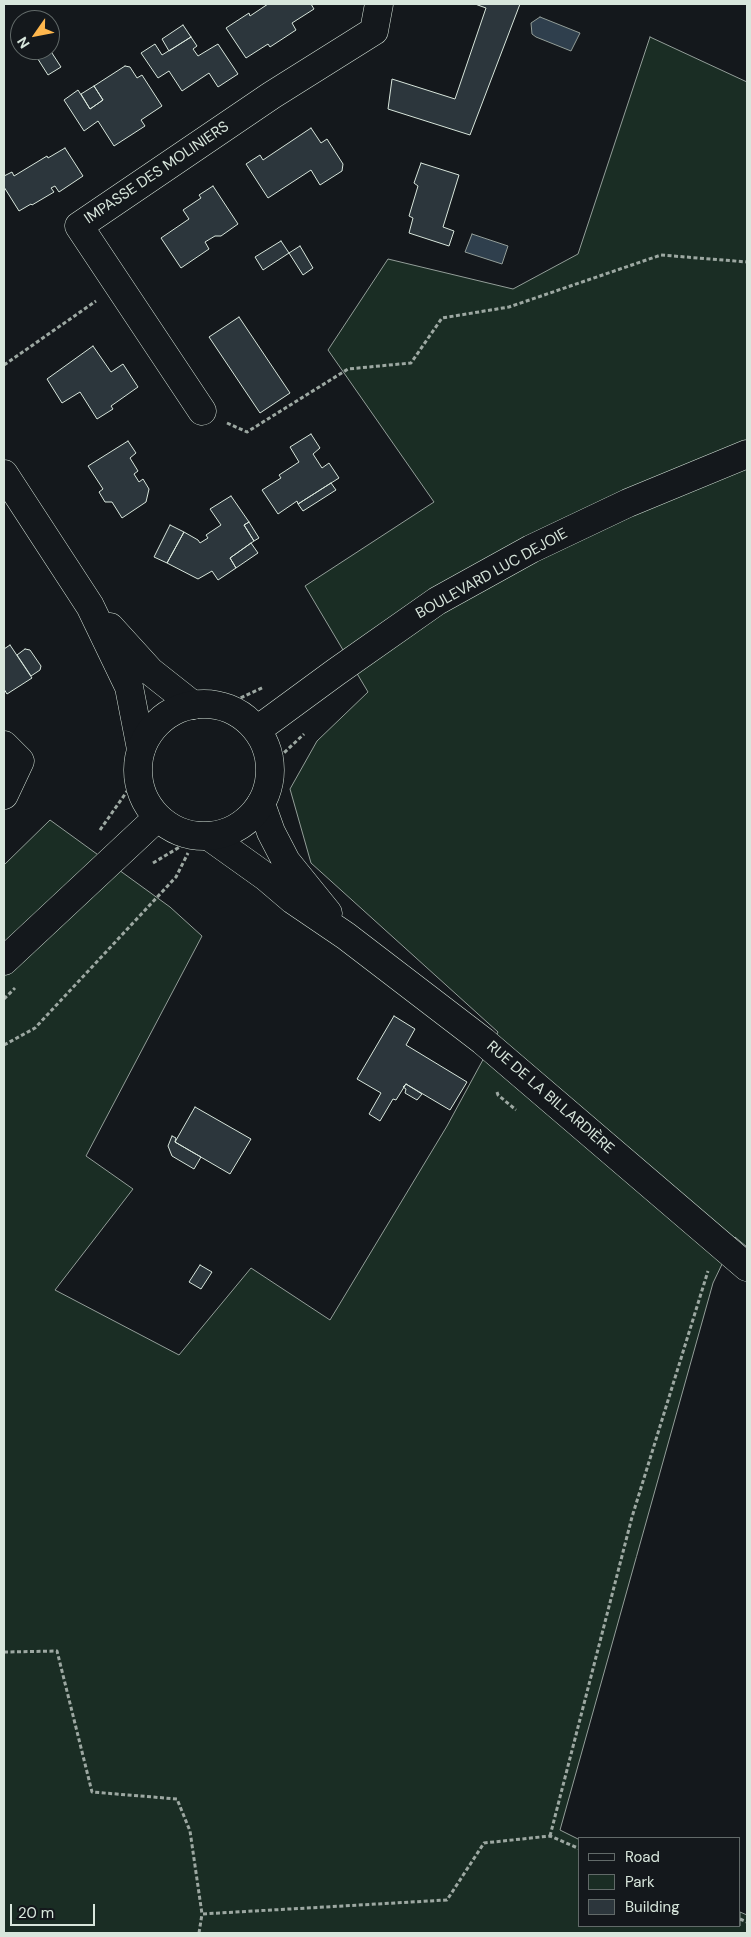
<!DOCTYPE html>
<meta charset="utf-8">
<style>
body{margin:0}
#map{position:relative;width:751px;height:1937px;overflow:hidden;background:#14181c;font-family:"DM Sans",sans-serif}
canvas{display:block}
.frame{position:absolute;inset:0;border:5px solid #d8e6dc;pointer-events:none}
.legend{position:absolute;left:578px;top:1837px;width:162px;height:90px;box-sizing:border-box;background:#14181c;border:1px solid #626a69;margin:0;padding:6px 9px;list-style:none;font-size:15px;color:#d8e6dc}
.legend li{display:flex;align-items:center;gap:10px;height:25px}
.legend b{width:25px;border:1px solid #626a69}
.north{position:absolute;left:10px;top:10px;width:50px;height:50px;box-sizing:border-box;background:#14181c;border:1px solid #626a69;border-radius:50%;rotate:237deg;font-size:14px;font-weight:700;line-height:20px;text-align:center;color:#d8e6dc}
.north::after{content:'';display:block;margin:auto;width:18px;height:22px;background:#ffb74d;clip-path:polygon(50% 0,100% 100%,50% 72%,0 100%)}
.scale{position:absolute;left:10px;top:1904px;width:85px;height:22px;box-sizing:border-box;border:2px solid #d8e6dc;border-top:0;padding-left:6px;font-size:15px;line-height:18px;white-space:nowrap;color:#d8e6dc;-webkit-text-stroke:4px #14181c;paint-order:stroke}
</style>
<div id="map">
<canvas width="751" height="1937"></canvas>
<div class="frame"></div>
<ul class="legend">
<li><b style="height:6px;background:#14181c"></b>Road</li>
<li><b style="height:14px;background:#1a2d24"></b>Park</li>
<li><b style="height:14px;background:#2c363c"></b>Building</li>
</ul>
<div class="north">N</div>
<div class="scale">20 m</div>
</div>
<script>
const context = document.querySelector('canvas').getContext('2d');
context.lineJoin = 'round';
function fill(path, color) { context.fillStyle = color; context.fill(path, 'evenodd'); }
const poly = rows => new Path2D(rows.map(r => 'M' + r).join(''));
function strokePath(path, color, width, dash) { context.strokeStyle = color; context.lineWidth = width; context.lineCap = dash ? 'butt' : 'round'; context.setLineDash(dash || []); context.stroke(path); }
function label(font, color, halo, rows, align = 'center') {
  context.font = font + ' "DM Sans",sans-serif'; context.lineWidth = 4; context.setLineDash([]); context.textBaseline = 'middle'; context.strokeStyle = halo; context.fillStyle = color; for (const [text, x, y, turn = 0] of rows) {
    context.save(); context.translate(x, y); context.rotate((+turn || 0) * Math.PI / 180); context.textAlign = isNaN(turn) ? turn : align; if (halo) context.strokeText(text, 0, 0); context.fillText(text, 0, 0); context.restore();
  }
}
const green = poly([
 [650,37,747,82,747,1247,735,1237,713,1283,560,1830,580,1840,580,1926,740,1926,740,1912,747,1915,747,1933,4,1933,4,865,50,820,170,907,202,936,86,1156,133,1189,55,1290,179,1355,251,1268,330,1320,447,1126,498,1032,311,863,290,789,317,741,368,692,305,586,434,502,328,350,388,259,513,289,578,254,650,37]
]);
const water = poly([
 [540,17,580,33,571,51,536,37,532,34,531,23,540,17],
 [472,234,508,246,502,264,465,252,472,234]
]);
const building = poly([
 [268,4,311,4,314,9,292,23,296,30,270,47,268,44,246,58,226,28,249,13,250,16,268,4],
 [475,4,520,4,470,135,388,109,392,79,455,99,486,8,475,4],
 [183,25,191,37,169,51,162,39,183,25],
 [191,37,197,46,193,49,198,56,218,44,238,74,218,87,209,73,182,91,169,71,158,78,141,53,155,44,162,55,191,37],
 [44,50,50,50,61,67,48,75,36,56,44,50],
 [125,66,130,67,137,78,142,75,162,106,141,120,145,126,114,146,98,121,84,131,64,100,78,90,90,109,103,100,94,86,125,66],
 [94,86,103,100,90,109,81,94,94,86],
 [311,128,321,143,327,139,343,164,342,171,320,185,311,170,268,198,246,164,260,155,263,160,311,128],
 [65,148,83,176,59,192,55,186,51,188,54,192,32,205,31,204,19,211,4,187,4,176,12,172,14,176,47,156,48,158,65,148],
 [421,163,459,175,443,227,454,231,449,246,409,233,413,218,409,216,418,186,414,183,421,163],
 [213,186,238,224,221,236,215,236,205,242,209,249,181,268,161,238,189,219,183,210,201,198,199,195,213,186],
 [281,241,289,253,263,270,255,257,281,241],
 [300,246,313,268,303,275,289,253,300,246],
 [239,317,290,393,260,413,209,337,239,317],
 [93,346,111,372,123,364,138,387,111,406,113,409,97,419,80,392,62,403,47,379,93,346],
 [311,434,320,448,313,454,322,468,329,463,339,478,298,504,297,501,278,514,262,490,281,478,279,475,299,462,290,447,311,434],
 [128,441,136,453,130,458,138,471,134,474,139,482,143,479,149,489,146,502,122,518,112,502,105,502,99,492,103,489,88,466,128,441],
 [331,483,336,490,303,511,298,504,331,483],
 [231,496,249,522,244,525,254,541,230,558,236,568,218,580,212,571,198,579,167,563,184,532,198,540,200,543,208,538,206,535,221,525,210,509,231,496],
 [249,522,259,538,254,541,244,525,249,522],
 [170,525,184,532,167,563,154,557,170,525],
 [251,543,258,553,236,568,230,558,251,543],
 [10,645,32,678,7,694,4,689,4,649,10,645],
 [25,649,30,650,41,666,40,670,31,676,17,655,25,649],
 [394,1016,415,1029,406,1045,467,1082,450,1110,406,1084,396,1100,393,1099,380,1121,369,1114,381,1093,357,1079,394,1016],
 [406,1084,422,1094,417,1100,405,1093,406,1089,403,1087,406,1084],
 [195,1107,251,1139,230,1174,175,1142,195,1107],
 [172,1136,176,1138,175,1142,201,1157,194,1169,172,1156,168,1146,172,1136],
 [200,1265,212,1272,201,1289,189,1282,200,1265]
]);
const path = poly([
 [4,365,96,301],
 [227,423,247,432,348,369,411,363,442,318,509,307,661,255,747,262],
 [223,706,264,687],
 [270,766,304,734],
 [100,830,137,777],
 [153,863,183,845],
 [4,999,15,988],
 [4,1045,35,1028,176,877,188,853],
 [497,1092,498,1095,516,1110],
 [4,1652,57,1651,92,1792,177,1799,190,1831,202,1914,447,1900,484,1843,550,1836,580,1849],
 [550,1836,632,1517,708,1271],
 [740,1919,747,1922],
 [199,1933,202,1914]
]);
const minor = poly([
 [202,411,79,226,272,95,374,31,379,4],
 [4,474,90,606,129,687,141,749],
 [110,627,150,671,193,705],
 [4,745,20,761,4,795],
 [261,804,271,832,286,861,328,913],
 [210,837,266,877,293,900,346,936,483,1041,747,1267]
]);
const major = poly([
 '138 770a66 66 0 1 1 132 0a66 66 0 1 1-132 0Z',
 [257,730,336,672,437,601,531,549,628,503,747,454],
 [4,961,157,818]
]);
const streetNames = [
 ["IMPASSE DES MOLINIERS",157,173,-34],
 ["BOULEVARD LUC DEJOIE",492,574,-29],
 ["RUE DE LA BILLARDIÈRE",550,1098,41]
];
fill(green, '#1a2d24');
strokePath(green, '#939e99', 1);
fill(water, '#2f3f4d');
strokePath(water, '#939e99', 1);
fill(building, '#2c363c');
strokePath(building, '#d8e6dc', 1);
strokePath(minor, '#d8e6dc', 29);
strokePath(major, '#d8e6dc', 29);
strokePath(path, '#9da8a2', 3, [4, 2.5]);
strokePath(minor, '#14181c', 28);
strokePath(major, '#14181c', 28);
label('15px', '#d8e6dc', '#14181c', streetNames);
</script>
